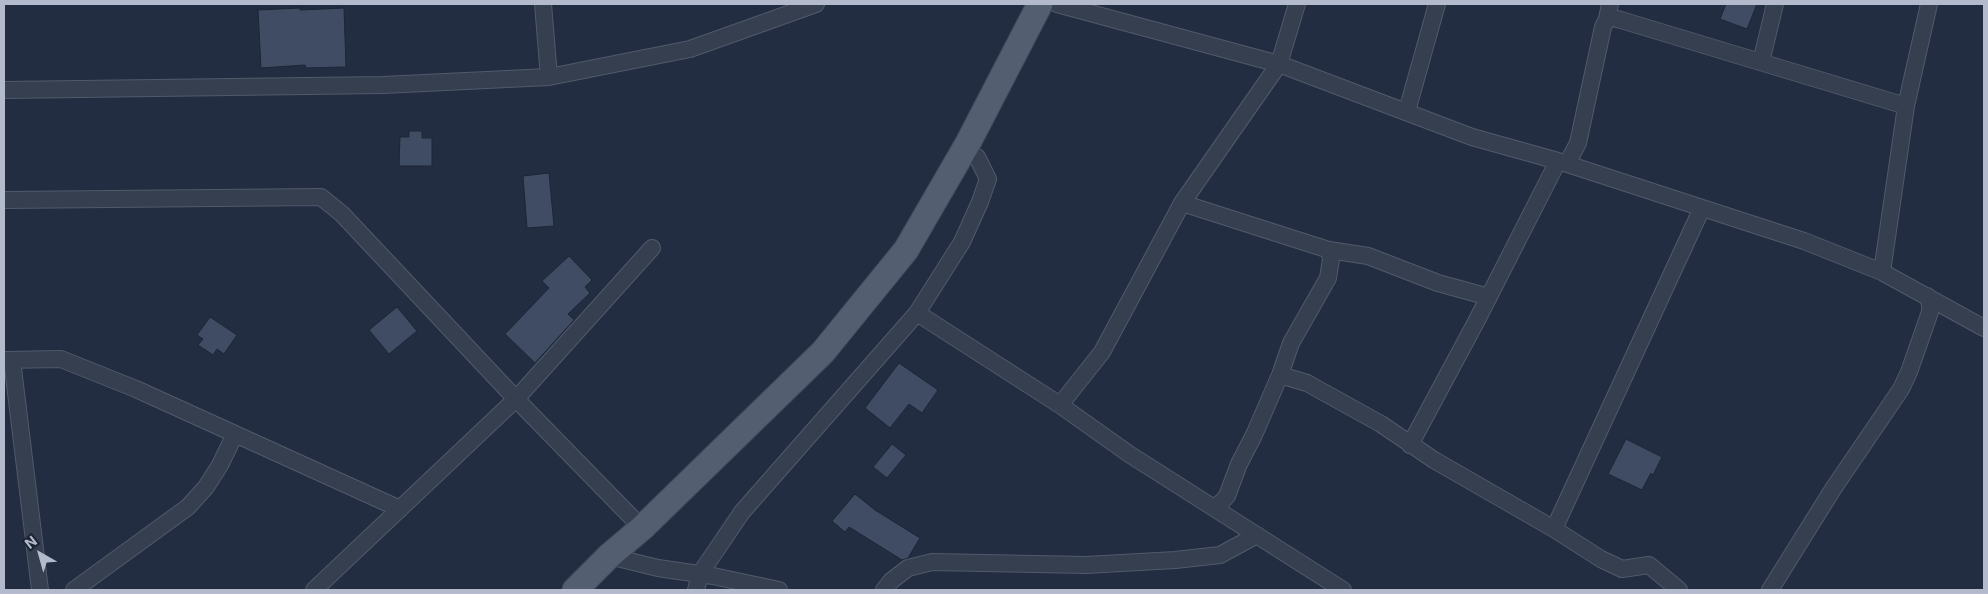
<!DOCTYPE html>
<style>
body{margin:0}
#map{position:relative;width:1988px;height:594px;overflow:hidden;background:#222d41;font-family:Inter,sans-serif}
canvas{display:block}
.frame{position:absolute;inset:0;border:5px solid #b3bacb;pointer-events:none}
.north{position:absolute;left:15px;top:529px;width:50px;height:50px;-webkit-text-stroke:4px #1b2435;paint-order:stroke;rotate:322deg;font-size:14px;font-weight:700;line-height:20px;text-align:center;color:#b3bacb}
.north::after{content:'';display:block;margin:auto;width:18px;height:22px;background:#b3bacb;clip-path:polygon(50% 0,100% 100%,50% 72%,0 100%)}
</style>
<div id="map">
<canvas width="1988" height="594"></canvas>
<div class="frame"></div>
<div class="north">N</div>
</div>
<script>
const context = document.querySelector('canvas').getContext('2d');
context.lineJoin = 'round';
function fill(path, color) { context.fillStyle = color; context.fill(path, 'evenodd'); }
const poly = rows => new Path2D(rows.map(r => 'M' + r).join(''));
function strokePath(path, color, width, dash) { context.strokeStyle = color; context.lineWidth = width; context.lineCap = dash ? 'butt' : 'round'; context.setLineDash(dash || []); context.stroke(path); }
const building = poly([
 [1726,4,1757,4,1747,29,1720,19,1726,4],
 [300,8,300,10,344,8,346,67,306,68,305,65,261,68,258,10,300,8],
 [409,131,422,131,422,138,432,138,432,166,399,166,400,137,409,137,409,131],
 [549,173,554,226,527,228,523,176,549,173],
 [569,256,592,280,585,287,590,293,568,314,574,320,535,363,505,334,549,288,542,281,569,256],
 [397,307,417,331,389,354,369,330,397,307],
 [210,317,237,335,224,354,217,349,213,355,198,345,203,339,197,335,210,317],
 [899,363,938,390,922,413,909,404,890,428,865,408,899,363],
 [1626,439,1662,457,1653,475,1651,473,1642,490,1608,474,1626,439],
 [892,444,906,455,887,478,873,467,892,444],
 [855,494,875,510,920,538,908,558,902,560,849,527,845,532,832,521,855,494]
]);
const minor = poly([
 [543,4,549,77],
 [1057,4,1279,64,1472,137,1558,161,1804,241,1882,272,1984,328],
 [1607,19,1613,18,1621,20,1906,106],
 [1761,62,1775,4],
 [4,90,383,85,549,77,690,49,816,4],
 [1407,111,1437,4],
 [1567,164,1578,143,1603,27,1607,19,1610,4],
 [4,200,321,197,342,214,516,399,642,528],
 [1182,203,1329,250,1368,256,1438,283,1489,297],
 [1882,272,1906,106,1929,4],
 [917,313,1060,405,1129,454,1343,590],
 [4,360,61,359,136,389,400,509],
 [12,360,40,590],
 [1280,375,1291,343,1328,278,1331,259,1329,250],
 [1060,405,1102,352,1182,203,1279,64,1297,4],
 [1410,445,1477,320,1558,161],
 [1215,509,1227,496,1239,464,1254,435,1280,375,1307,383,1381,424,1434,460,1554,529,1601,559,1622,569,1649,565,1679,590],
 [1554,529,1702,208],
 [609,556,658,568,713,576,779,590],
 [74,590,188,507,206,487,220,465,235,434],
 [314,590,516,399,652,248],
 [696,590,700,574,742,512,917,313,962,242,980,202,988,179,977,157,963,151],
 [884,590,891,581,908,568,932,562,1086,565,1175,560,1220,555,1257,535],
 [1770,590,1833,489,1901,389,1909,372,1930,312,1930,304,1927,296]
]);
const primary = poly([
 [575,590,609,556,642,528,823,352,906,250,968,143,1040,4]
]);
fill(building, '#404c63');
strokePath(building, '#1d2637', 1);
strokePath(minor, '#515a6b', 18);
strokePath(primary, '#404859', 27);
strokePath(minor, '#363f50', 16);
strokePath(primary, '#545e71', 25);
</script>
